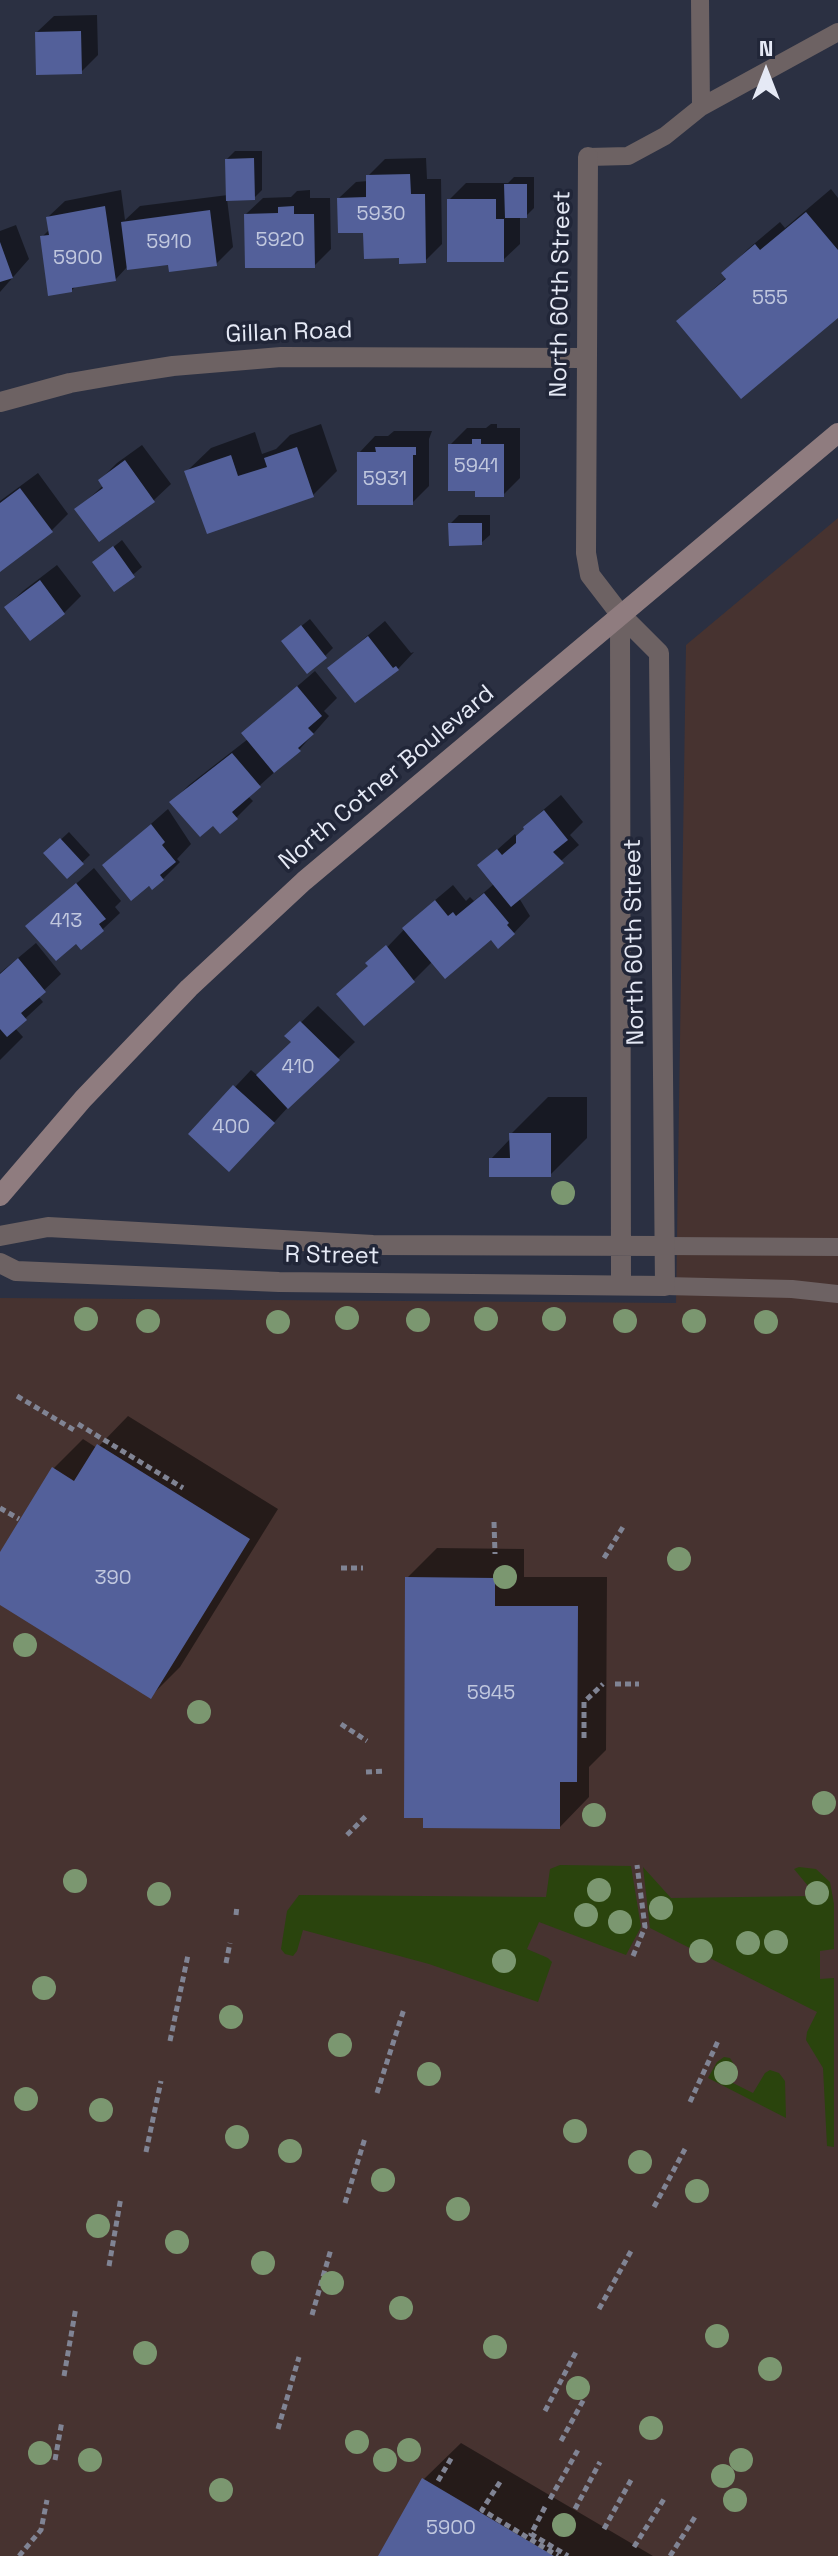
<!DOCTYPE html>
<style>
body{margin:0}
#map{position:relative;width:838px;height:2556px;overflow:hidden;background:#2b3042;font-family:"Space Grotesk",sans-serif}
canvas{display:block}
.north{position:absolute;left:726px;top:32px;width:80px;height:80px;-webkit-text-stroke:6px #212638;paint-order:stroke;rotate:0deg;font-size:22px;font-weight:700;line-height:32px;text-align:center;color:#e5e9f5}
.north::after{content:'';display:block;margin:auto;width:28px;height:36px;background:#e5e9f5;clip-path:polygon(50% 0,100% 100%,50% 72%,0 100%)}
</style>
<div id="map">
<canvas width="838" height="2556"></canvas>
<div class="north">N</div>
</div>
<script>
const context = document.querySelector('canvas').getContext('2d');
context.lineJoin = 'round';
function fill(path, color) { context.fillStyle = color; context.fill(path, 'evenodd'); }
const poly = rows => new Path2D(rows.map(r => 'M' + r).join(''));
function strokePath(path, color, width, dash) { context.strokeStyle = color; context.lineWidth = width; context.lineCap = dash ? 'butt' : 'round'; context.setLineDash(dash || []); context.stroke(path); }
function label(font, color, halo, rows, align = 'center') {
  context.font = font + ' "Space Grotesk",sans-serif'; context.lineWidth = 7; context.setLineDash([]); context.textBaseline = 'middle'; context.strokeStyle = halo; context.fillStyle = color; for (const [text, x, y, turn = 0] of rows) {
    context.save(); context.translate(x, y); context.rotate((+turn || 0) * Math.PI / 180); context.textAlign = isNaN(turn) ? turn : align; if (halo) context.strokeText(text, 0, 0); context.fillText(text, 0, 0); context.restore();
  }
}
const commercial = poly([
 [838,518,838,2556,0,2556,0,1298,676,1303,686,645]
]);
const green = poly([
 [560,1865,631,1866,641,1927,626,1955,539,1922,527,1949,548,1958,552,1962,538,2002,429,1964,303,1930,297,1951,293,1956,285,1954,281,1949,287,1911,299,1895,546,1897,550,1869],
 [643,1867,671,1898,813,1896,813,1892,794,1869,799,1867,816,1869,830,1882,834,1904,834,1949,820,1951,820,1979,834,1978,834,2147,827,2146,823,2068,806,2040,807,2032,817,2012,650,1928],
 [724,2057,730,2058,735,2066,729,2081,753,2093,765,2073,770,2070,779,2073,785,2081,786,2118,708,2078,717,2062]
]);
const shadow = poly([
 [97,15,98,55,81,72,37,32,54,16],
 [235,151,262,151,262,190,254,198,227,199,233,247,216,264,128,266,115,280,76,286,72,290,42,237,50,229,48,217,65,201,121,190,125,220,140,206,228,195,227,159],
 [426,158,427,179,441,179,442,244,425,261,401,256,365,231,339,198,356,182,368,181,368,176,385,159],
 [514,177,534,177,534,208,526,216,520,216,520,244,503,260,449,200,466,183,508,183],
 [831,189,838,198,838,316,678,321,727,277,724,273,748,249,780,222,785,228],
 [310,190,310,198,330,198,331,249,314,266,246,214,263,198,291,197,297,191],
 [16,225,29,259,0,292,0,231],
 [321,424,337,471,313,495,187,471,211,448,255,432,262,454,276,449,290,435],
 [491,424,497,424,497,428,520,428,520,478,503,495,450,445,467,428,486,428],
 [394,431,432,431,429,439,429,486,412,503,359,453,375,436,388,436],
 [142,445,171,484,154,500,100,540,77,509,104,485,100,480,117,463],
 [38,473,68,514,52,530,0,569,0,501],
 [459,515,490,515,490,535,481,543,450,524],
 [122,540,142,567,115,590,95,562],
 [57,565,81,596,64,613,30,638,6,607,23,591],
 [310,619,333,648,325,656,283,641],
 [385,621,411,653,414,652,398,669,329,668],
 [315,671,337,698,324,711,329,716,299,750,248,796,253,801,237,817,213,823,172,802,189,785,248,739,243,733],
 [561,795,583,822,570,835,579,845,519,898,530,916,514,933,491,938,432,962,413,981,370,965,421,912,453,885,466,901,470,897,474,901,495,883,480,865,515,834,517,837,542,811],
 [168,809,191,844,177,859,180,862,163,879,152,888,104,865],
 [69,832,90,855,67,877,54,846],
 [94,868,121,901,115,907,120,913,103,929,81,947,76,941,28,926],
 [36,943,61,974,38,996,43,1002,15,1028,23,1037,0,1060,0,973],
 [318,1006,355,1042,290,1105,246,1153,191,1134,251,1070,258,1076,293,1042,287,1036],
 [548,1097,587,1097,587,1138,550,1175,491,1159,511,1138,511,1134],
 [128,1416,278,1509,180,1667,150,1697,0,1602,0,1556,53,1469,83,1439,97,1448],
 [437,1548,524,1549,524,1577,607,1577,606,1750,589,1767,589,1797,560,1827,407,1578],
 [461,2443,653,2556,380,2556,424,2479]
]);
const building = poly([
 [81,31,82,74,36,75,35,32],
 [254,158,255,200,226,201,225,159],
 [410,174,411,194,425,194,426,263,399,264,399,258,364,259,363,233,338,233,337,198,366,197,366,175],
 [504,184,527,184,527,218,505,218],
 [447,199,496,199,496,219,504,219,504,262,447,262],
 [105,206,116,281,72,288,72,292,48,296,40,236,49,235,46,217],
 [294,206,294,214,314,214,315,268,245,268,244,214,278,213,278,207],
 [210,210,217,266,169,272,168,265,127,270,121,222],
 [806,212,838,250,838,318,741,399,676,321,726,279,721,273,755,244,760,250],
 [0,242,13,278,0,282],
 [472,439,481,439,481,444,504,444,504,497,475,497,475,491,448,491,448,444,472,444],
 [297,447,314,497,207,534,184,471,231,455,238,476,267,467,264,458],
 [375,447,416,447,416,455,413,455,413,505,357,505,357,452,376,452],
 [125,460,155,502,99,542,74,509,103,488,98,480],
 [20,488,53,532,0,572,0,503],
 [448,523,482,523,482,545,449,546],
 [113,546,135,577,114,592,92,562],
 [40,580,65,614,30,641,4,607],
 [301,625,327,658,307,674,281,641],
 [368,636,393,668,396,666,399,670,355,703,327,668],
 [297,686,322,716,308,728,314,734,298,748,301,751,274,773,241,733],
 [232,753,261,787,232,812,238,819,220,834,213,826,200,837,169,802],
 [544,810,568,840,553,852,564,863,511,907,477,865,497,849,502,855,516,843,516,836,524,829,523,827],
 [151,824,165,842,162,845,176,862,160,875,164,880,152,890,149,886,131,901,102,865],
 [60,838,84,864,67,879,43,853],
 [76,883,106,919,99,924,104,931,81,950,76,944,56,961,25,926],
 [484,893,509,923,507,925,515,934,498,949,491,940,445,979,402,928,435,900,448,916,453,912,456,916],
 [386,945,415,982,364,1026,336,994,368,966,365,963],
 [18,958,46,992,21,1013,27,1020,7,1037,0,1029,0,974],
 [300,1021,340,1060,288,1109,256,1075,291,1042,284,1036],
 [233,1085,275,1123,229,1172,188,1134],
 [509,1133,551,1133,551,1177,489,1177,489,1158,510,1158],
 [97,1444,250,1539,151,1699,0,1605,0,1552,52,1467,74,1481],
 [405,1577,495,1578,495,1606,578,1606,577,1782,560,1782,560,1829,423,1828,423,1818,404,1818],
 [422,2478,554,2556,378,2556]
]);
const path = poly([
 [17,1396,74,1430],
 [78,1424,183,1488],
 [0,1508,19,1519],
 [494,1522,495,1554],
 [604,1558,623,1527],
 [341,1568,363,1568],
 [615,1684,639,1684],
 [341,1724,367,1741],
 [584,1738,584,1702,603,1684],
 [366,1772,385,1771],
 [347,1835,368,1814],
 [236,1915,237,1906],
 [633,1956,645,1927,637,1865],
 [226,1963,230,1943],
 [170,2041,188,1955],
 [377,2093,404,2009],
 [690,2102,718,2041],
 [146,2152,161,2081],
 [345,2203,365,2138],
 [654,2207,685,2149],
 [109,2266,121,2197],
 [599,2309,631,2251],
 [312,2315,331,2249],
 [64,2376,76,2307],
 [545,2411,576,2352],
 [278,2429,299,2357],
 [561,2441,584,2399],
 [55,2460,62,2421],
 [438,2481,452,2457],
 [500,2482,482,2510,558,2556],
 [550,2499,578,2450],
 [545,2507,531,2534,568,2556],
 [575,2509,600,2462],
 [604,2529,631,2480],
 [634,2547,664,2499],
 [19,2556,41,2530,47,2500],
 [670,2556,695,2517]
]);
const lane = poly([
 [700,0,701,107],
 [588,157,628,156,665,136,701,107,838,32],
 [665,1246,838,1247],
 [665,1286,792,1289,838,1294]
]);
const street = poly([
 [0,402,70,383,122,374,173,366,281,357,585,358],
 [620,614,621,1285],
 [0,1236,48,1227,373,1245,665,1246],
 [0,1263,16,1271,279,1282,665,1286,659,653,620,614,590,575,586,553,588,157]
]);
const secondary = poly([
 [0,1196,83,1099,189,988,304,881,838,433]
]);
const trees = [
 [563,1193],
 [347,1318],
 [86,1319],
 [486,1319],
 [554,1319],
 [418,1320],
 [148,1321],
 [625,1321],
 [694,1321],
 [278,1322],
 [766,1322],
 [679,1559],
 [505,1577],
 [25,1645],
 [199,1712],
 [824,1803],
 [594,1815],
 [75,1881],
 [599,1890],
 [817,1893],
 [159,1894],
 [661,1908],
 [586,1915],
 [620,1922],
 [776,1942],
 [748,1943],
 [701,1951],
 [504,1961],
 [44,1988],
 [231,2017],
 [340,2045],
 [726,2073],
 [429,2074],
 [26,2099],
 [101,2110],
 [575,2131],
 [237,2137],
 [290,2151],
 [640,2162],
 [383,2180],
 [697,2191],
 [458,2209],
 [98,2226],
 [177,2242],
 [263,2263],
 [332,2283],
 [401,2308],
 [717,2336],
 [495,2347],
 [145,2353],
 [770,2369],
 [578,2388],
 [651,2428],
 [357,2442],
 [409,2450],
 [40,2453],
 [90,2460],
 [385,2460],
 [741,2460],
 [723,2476],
 [221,2490],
 [735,2500],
 [564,2525]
];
const numberNames = [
 ["5930",381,215],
 ["5920",280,241],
 ["5910",169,243],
 ["5900",78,259],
 ["555",770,299],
 ["5941",476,467],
 ["5931",385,480],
 ["413",66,922],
 ["410",298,1068],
 ["400",231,1128],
 ["390",113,1579],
 ["5945",491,1694],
 ["5900",451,2529]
];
const streetNames = [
 ["North 60th Street",561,294,-89],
 ["Gillan Road",289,333,-2],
 ["North Cotner Boulevard",387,778,-40],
 ["North 60th Street",635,942,-91],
 ["R Street",332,1256,1]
];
fill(commercial, '#473330');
fill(green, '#2a440d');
fill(shadow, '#0007');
fill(building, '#53609a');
strokePath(path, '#808494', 5, [6, 4]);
strokePath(lane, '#6d6263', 18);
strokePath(street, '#6d6263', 20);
strokePath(secondary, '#8f7c7f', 20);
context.fillStyle = '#7b9770';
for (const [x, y] of trees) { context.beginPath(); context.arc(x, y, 12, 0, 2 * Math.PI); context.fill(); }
label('20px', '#c0c7de', null, numberNames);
label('24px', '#e5e9f5', '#212638', streetNames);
</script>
